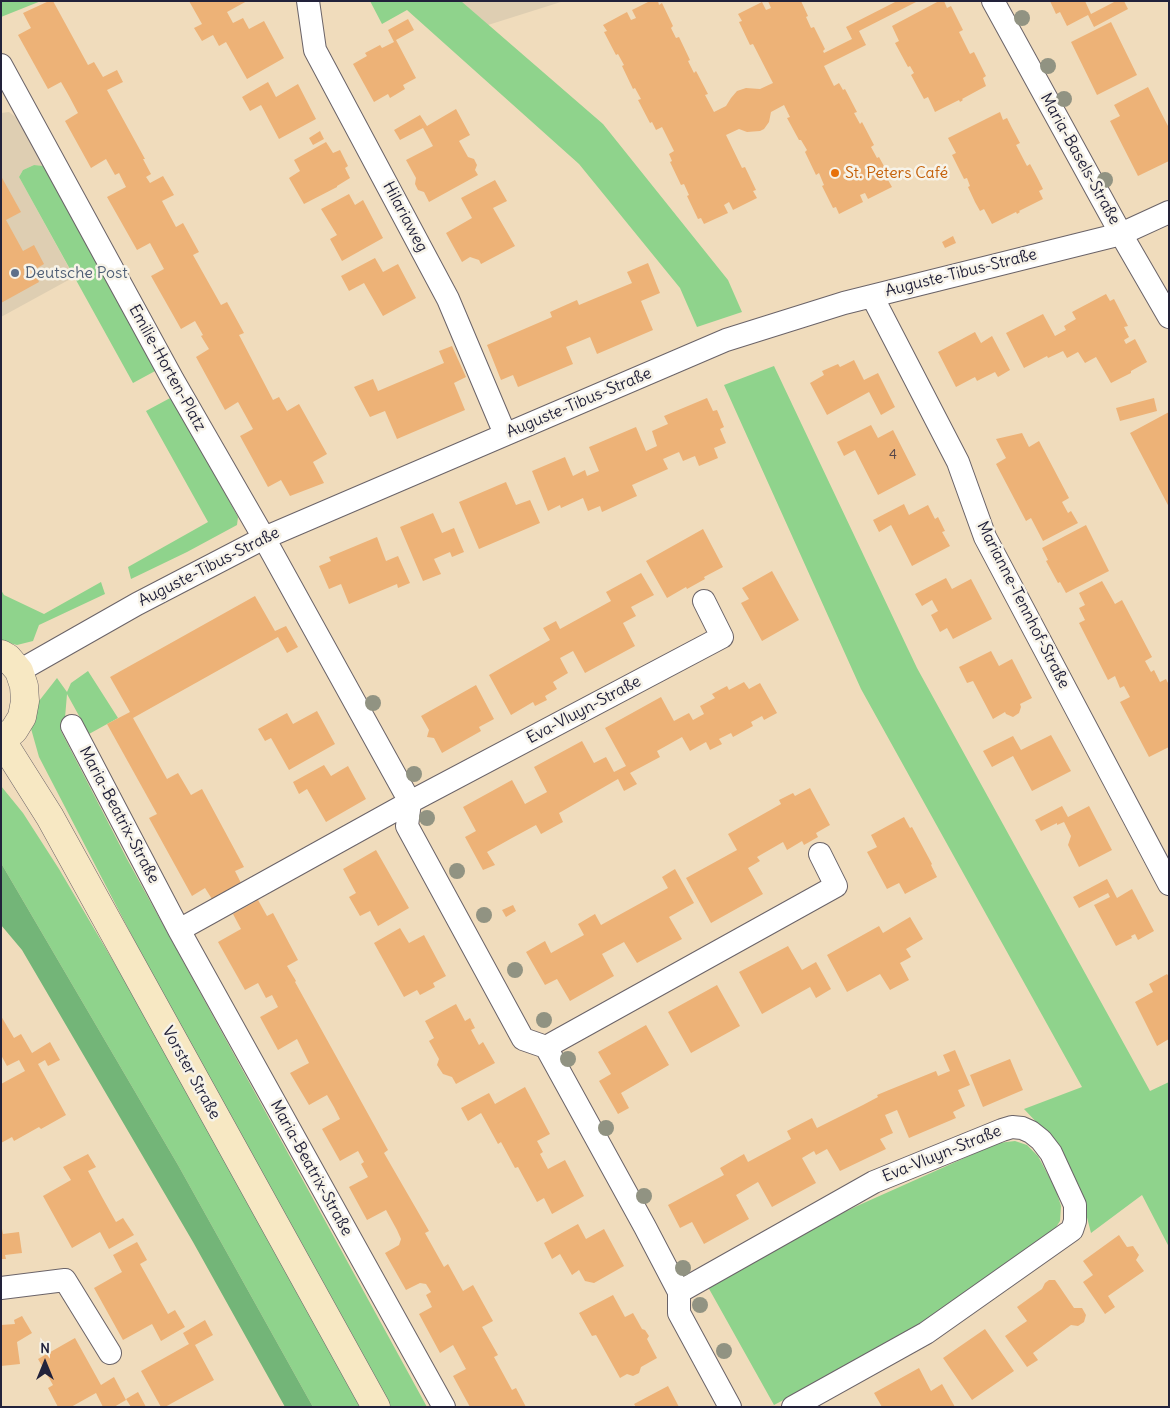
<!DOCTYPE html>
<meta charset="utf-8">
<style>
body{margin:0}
#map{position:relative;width:1170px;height:1408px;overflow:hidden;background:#f0dcbc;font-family:Delius,sans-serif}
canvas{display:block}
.frame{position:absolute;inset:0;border:2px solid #22223b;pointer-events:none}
.north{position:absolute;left:20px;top:1338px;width:50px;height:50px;-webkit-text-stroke:4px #f7f3e8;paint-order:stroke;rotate:0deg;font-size:14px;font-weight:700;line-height:20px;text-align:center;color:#22223b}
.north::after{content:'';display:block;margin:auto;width:18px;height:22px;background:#22223b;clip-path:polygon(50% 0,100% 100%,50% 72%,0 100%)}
</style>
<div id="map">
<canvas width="1170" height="1408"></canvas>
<div class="frame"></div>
<div class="north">N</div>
</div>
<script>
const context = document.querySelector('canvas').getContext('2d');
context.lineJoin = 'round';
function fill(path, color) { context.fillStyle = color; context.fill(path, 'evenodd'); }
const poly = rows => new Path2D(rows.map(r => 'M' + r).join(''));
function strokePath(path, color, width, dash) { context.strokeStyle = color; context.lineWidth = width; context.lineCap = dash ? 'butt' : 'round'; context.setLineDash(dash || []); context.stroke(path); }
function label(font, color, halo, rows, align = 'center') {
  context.font = font + ' Delius,sans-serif'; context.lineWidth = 5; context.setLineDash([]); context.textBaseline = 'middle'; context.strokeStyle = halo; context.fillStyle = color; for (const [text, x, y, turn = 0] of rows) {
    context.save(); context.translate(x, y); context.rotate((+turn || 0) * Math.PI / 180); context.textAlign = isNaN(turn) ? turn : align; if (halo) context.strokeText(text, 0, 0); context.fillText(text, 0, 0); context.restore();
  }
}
const built = poly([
 [461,1,564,1,488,25],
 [9,112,17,118,44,166,34,165,23,170,19,177,74,277,1,317,1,113]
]);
const green = poly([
 [1,1,41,1,1,17],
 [370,1,461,1,603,124,728,280,742,312,697,327,680,288,579,164,407,10,382,24],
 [34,165,44,166,157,370,133,383,19,177,23,170],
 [774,366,917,668,1096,993,1150,1091,1169,1082,1169,1247,1142,1195,1091,1233,1079,1186,1056,1143,1024,1109,1082,1087,861,689,724,385],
 [172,397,238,517,237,525,187,552,131,579,128,567,208,522,146,411],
 [101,582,105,594,39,625,33,641,17,645,1,641,1,590,4,595,44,614],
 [88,671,118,718,89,734,67,694,65,718,61,731,127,859,427,1407,391,1407,171,1011,39,757,30,725,39,701,57,678,67,692,71,683],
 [1,786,23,813,59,869,146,1017,362,1407,313,1407,178,1165,1,863],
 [1015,1141,1027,1145,1038,1156,1056,1190,1061,1206,1060,1221,1053,1232,923,1323,849,1366,774,1405,708,1287,783,1242,857,1206,998,1143]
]);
const forest = poly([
 [1,863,178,1165,313,1407,285,1407,193,1242,22,950,1,925]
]);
const building = poly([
 [49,1,53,1,88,65,94,62,103,77,117,70,123,82,107,90,145,159,143,159,151,174,146,177,150,183,163,176,174,195,162,201,176,227,183,223,199,252,193,255,221,305,227,302,244,333,239,335,273,400,279,397,287,411,299,404,327,454,313,462,324,483,290,496,281,480,268,487,240,436,253,429,238,402,225,410,196,357,209,349,201,336,203,335,195,321,181,329,151,276,164,269,150,243,137,250,107,197,126,187,119,173,115,175,106,159,91,168,65,121,78,113,69,96,61,82,48,89,18,35,31,28,23,13],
 [189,1,247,1,227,12,233,23,243,18,249,29,264,21,284,58,247,79,226,42,219,46,213,35,202,41,194,28,202,24],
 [650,1,658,1,659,5,662,3,673,26,671,28,676,38,679,37,690,60,688,61,694,73,696,71,708,94,705,95,714,112,726,106,731,98,737,91,746,88,760,89,773,83,753,44,750,45,739,22,742,21,738,14,762,2,766,10,771,8,768,1,801,1,808,16,806,17,811,28,814,27,825,49,823,51,824,53,852,39,846,27,897,1,918,1,859,31,866,45,824,66,834,86,839,83,843,90,845,89,857,112,854,113,860,124,862,122,874,145,871,147,877,158,879,157,891,179,888,180,892,187,868,199,865,193,860,195,863,202,839,214,836,207,833,208,822,186,824,185,819,173,816,175,805,152,807,150,801,140,799,140,787,118,790,117,784,105,771,112,769,122,764,129,760,131,747,132,739,129,726,135,742,168,745,167,756,190,753,191,757,198,733,210,729,202,724,205,728,213,704,224,701,218,698,219,687,196,689,195,684,184,681,185,670,162,672,161,669,154,674,151,662,127,656,130,652,122,650,123,638,100,641,99,635,88,633,89,622,66,624,65,618,54,616,55,604,32,607,31,603,25,627,12,631,20,636,18,632,10],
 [939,1,944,1,947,8,951,6,963,30,959,32,970,54,974,52,986,76,983,78,986,86,962,99,963,100,960,102,959,100,935,112,928,97,924,99,911,75,914,73,910,66,908,67,895,43,899,41,892,26],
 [1050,1,1085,1,1091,14,1116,1,1124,1,1128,9,1094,27,1088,15,1067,26,1060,12,1056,14],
 [408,19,414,30,396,40,416,78,403,85,405,89,390,98,388,94,374,102,353,64,367,56,365,53,380,45,382,48,394,42,388,30],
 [1111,22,1137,75,1097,95,1071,42],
 [268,82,276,97,298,84,316,119,279,139,261,105,250,111,242,97],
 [1148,87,1169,128,1169,161,1138,176,1110,121,1120,116,1114,105],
 [456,109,470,135,459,141,468,157,474,159,477,165,475,170,478,175,429,202,424,192,418,190,415,184,416,178,406,160,433,146,423,128,400,140,394,130,420,115,427,126],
 [1000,112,1003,120,1007,118,1012,128,1020,143,1016,145,1027,166,1030,164,1038,179,1043,189,1039,191,1043,199,1019,211,1020,212,1017,214,1016,212,992,224,984,209,980,211,975,202,968,187,970,186,967,178,964,179,952,155,956,153,948,138],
 [320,131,324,139,313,145,309,138],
 [326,142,333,153,340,150,348,166,345,168,350,178,337,186,337,187,304,204,289,178,300,171,294,160],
 [1,176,21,212,6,220,23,251,34,245,44,264,34,270,39,282,1,303],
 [495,180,507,201,493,208,515,246,481,264,479,260,470,257,462,262,446,233,472,218,461,198],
 [349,194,355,205,363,200,383,238,342,261,330,239,337,235,321,209],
 [953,236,956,243,945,248,942,242],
 [375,258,383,272,398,264,416,298,383,316,364,283,349,291,341,276],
 [648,263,660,293,641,301,653,330,597,354,590,337,566,347,573,364,518,387,513,375,501,380,487,345,552,317,550,312,577,300,579,305,632,283,627,272],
 [1106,294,1110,301,1114,299,1128,326,1124,327,1129,337,1124,340,1126,344,1135,339,1147,362,1131,371,1131,373,1111,383,1096,357,1085,363,1078,352,1067,358,1063,351,1048,358,1047,356,1024,368,1006,333,1043,314,1055,336,1066,330,1064,326,1076,319,1072,312],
 [975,332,981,343,992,336,1010,370,998,377,995,372,977,381,975,377,956,387,938,352],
 [452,346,466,377,454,383,465,410,397,439,385,411,370,417,354,387,373,379,378,391,444,363,439,351],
 [854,360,864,380,878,373,895,407,881,415,869,392,827,415,810,383,824,375,822,371,838,364,840,367],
 [707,398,713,411,717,410,724,427,720,429,726,443,714,448,718,458,699,466,695,456,683,461,679,452,663,459,668,469,632,485,637,496,602,512,600,506,588,511,583,498,561,508,560,505,548,511,532,471,565,457,573,476,585,470,587,476,599,471,589,447,636,427,646,451,657,446,652,431,668,424,664,416],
 [1154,398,1157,411,1120,421,1116,408],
 [1169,412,1169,507,1130,433],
 [871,425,878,438,893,430,916,475,878,495,855,450,844,456,837,442],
 [1022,433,1029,447,1039,441,1069,498,1062,502,1068,513,1071,511,1078,523,1043,541,1031,518,1026,521,996,464,1006,458,996,439],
 [506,482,516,505,530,500,540,523,479,549,459,502],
 [904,504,909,515,928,505,935,519,938,517,945,531,942,532,950,546,912,566,891,525,879,532,873,520],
 [433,513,442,533,454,528,464,552,452,557,450,552,434,559,441,574,423,581,400,527],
 [1086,525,1109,571,1066,593,1060,582,1058,583,1046,561,1048,560,1042,548],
 [703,529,723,567,704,577,705,579,687,589,686,587,667,598,646,561],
 [377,537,386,561,398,556,410,583,398,588,397,584,349,604,341,584,329,589,319,566,331,561,329,557],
 [772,571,799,620,762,641,741,603,749,599,742,588],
 [641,573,654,595,631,607,636,616,623,623,635,646,585,673,573,651,560,658,568,673,553,682,557,689,545,696,547,700,535,706,533,702,511,715,489,675,550,640,543,628,556,621,560,629,611,601,606,592],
 [946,578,952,589,971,579,992,619,953,639,947,628,940,632,931,615,938,611,932,600,922,606,915,594],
 [1102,581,1115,604,1122,600,1152,657,1145,661,1151,672,1154,670,1160,682,1166,679,1169,685,1169,747,1149,757,1120,702,1130,697,1124,686,1120,688,1115,676,1108,680,1079,623,1085,620,1079,608,1085,605,1079,593],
 [255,596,275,631,286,626,298,647,287,653,278,637,133,718,167,779,178,773,191,795,202,789,244,867,235,871,241,883,212,899,205,888,192,896,149,818,157,814,107,724,130,712,110,677],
 [991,651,999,666,1012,659,1032,698,1020,704,1021,707,1019,713,1013,717,1006,714,1005,712,993,719,973,681,967,683,959,667],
 [744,682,749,689,760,683,777,713,764,720,762,716,751,722,753,726,733,737,731,733,719,739,722,744,710,750,706,742,690,751,682,737,657,751,660,757,630,773,637,784,624,791,618,779,559,813,563,822,541,834,536,825,512,838,487,852,495,865,483,870,465,837,476,831,463,807,512,780,525,804,547,792,534,767,582,741,594,763,606,757,614,772,626,766,605,728,661,697,674,721,689,713,693,720,704,714,700,706,715,698,712,694,727,686,729,690],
 [476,685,494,719,479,727,481,731,442,753,434,738,427,737,429,730,421,716],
 [317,711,335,744,289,770,271,738,265,741,258,729,287,713,293,724],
 [1051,735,1071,771,1032,791,1013,756,992,767,983,751,1013,736,1021,750],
 [324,765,331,776,348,766,366,799,326,822,307,789,299,794,293,782],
 [810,788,830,825,816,833,818,837,804,845,802,841,787,850,783,842,757,857,760,861,748,868,763,894,711,923,686,878,737,850,728,834,781,804,779,800,793,793,795,796],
 [1062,806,1068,817,1089,806,1112,850,1079,867,1068,845,1071,836,1064,822,1057,825,1057,823,1041,831,1035,820],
 [904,817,910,828,912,827,932,864,931,865,937,877,905,894,899,883,887,889,867,852,877,847,871,835],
 [376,850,409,908,378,926,370,911,360,916,349,897,356,893,343,869],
 [675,869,694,903,669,917,682,939,637,963,624,942,602,954,614,976,570,1001,557,979,545,985,526,952,545,941,551,953,584,935,578,924,595,914,601,925,668,888,662,877],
 [1107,879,1117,898,1132,889,1154,931,1138,940,1135,934,1131,936,1132,938,1116,946,1094,905,1110,897,1108,893,1079,908,1073,897],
 [258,900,267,916,273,913,298,960,287,966,296,981,295,982,388,1150,384,1153,429,1231,425,1233,444,1267,448,1264,463,1291,473,1285,493,1321,482,1327,498,1355,494,1357,512,1390,516,1388,526,1407,470,1407,453,1376,466,1369,453,1345,440,1353,419,1314,432,1307,426,1295,431,1292,426,1284,420,1283,406,1290,385,1253,399,1245,401,1239,397,1230,386,1210,367,1220,349,1187,368,1177,361,1164,364,1162,358,1151,340,1161,322,1129,340,1119,334,1107,327,1095,309,1105,290,1073,309,1063,297,1039,278,1050,260,1017,278,1007,272,995,266,998,258,983,245,990,218,942,241,929,233,914],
 [513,905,516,911,506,917,502,910],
 [910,917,923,939,906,949,911,957,900,963,909,980,890,990,880,974,847,992,827,955,879,926,883,933],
 [400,928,409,943,424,935,446,976,433,983,435,987,420,995,417,990,404,997,374,943],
 [788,946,802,970,816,962,831,989,816,998,810,987,762,1014,739,972],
 [1167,974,1169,977,1169,1039,1157,1046,1135,1002,1153,992,1149,984],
 [717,985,740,1026,691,1053,668,1012],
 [456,1004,465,1021,470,1018,475,1028,471,1030,479,1045,483,1042,495,1063,456,1084,452,1077,443,1074,437,1065,439,1059,429,1041,434,1038,425,1021],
 [1,1016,14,1038,21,1034,32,1053,50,1042,60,1060,48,1066,45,1060,38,1064,66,1115,41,1129,39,1127,14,1141,12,1137,1,1143,1,1084,25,1071,19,1060,7,1066,1,1055],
 [646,1025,669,1065,621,1093,629,1108,618,1114,599,1081,611,1074,598,1052],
 [955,1050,970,1085,958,1090,965,1106,953,1112,956,1118,909,1138,897,1110,885,1115,893,1133,880,1139,886,1149,840,1171,827,1149,816,1155,814,1151,802,1158,816,1183,772,1207,758,1182,736,1195,749,1219,704,1244,692,1222,680,1228,668,1205,724,1175,720,1168,744,1154,748,1162,791,1139,787,1131,812,1118,817,1128,863,1105,878,1097,877,1095,889,1090,936,1071,938,1076,950,1071,943,1055],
 [1010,1059,1023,1090,983,1107,970,1075],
 [525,1087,550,1134,537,1141,543,1152,540,1154,548,1169,565,1160,584,1196,552,1214,544,1198,537,1202,518,1167,515,1168,501,1142,498,1144,481,1113,468,1121,461,1108,489,1093,495,1104],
 [88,1154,96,1167,88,1171,102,1197,116,1222,123,1218,134,1235,109,1249,100,1232,72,1248,43,1196,71,1180,63,1167],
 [578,1224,586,1239,604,1229,624,1266,594,1283,585,1281,579,1270,572,1275,560,1254,552,1259,544,1243],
 [1,1229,2,1229,3,1234,19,1232,22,1253,5,1255,6,1259,1,1259],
 [1119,1235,1127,1247,1133,1246,1139,1255,1136,1260,1144,1271,1108,1296,1115,1307,1105,1314,1083,1282,1093,1275,1083,1261],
 [137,1242,147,1260,140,1264,168,1314,175,1310,185,1327,161,1341,152,1324,123,1340,94,1288,122,1272,113,1255],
 [1049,1280,1055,1280,1074,1308,1082,1308,1086,1315,1084,1322,1078,1326,1071,1325,1033,1353,1038,1360,1027,1367,1005,1336,1027,1321,1017,1307,1042,1289,1045,1283],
 [613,1295,625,1317,633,1313,642,1329,645,1330,649,1336,647,1339,657,1358,641,1367,639,1373,633,1376,627,1374,620,1378,596,1335,592,1336,579,1313],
 [22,1316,32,1333,17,1342,20,1364,1,1366,1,1325,15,1324,14,1320],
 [205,1320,213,1335,195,1345,214,1380,165,1407,161,1407,141,1371,189,1344,183,1333],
 [985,1329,1014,1371,972,1400,943,1358],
 [75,1338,101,1385,114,1377,126,1400,114,1407,103,1407,96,1393,71,1407,58,1407,48,1388,53,1385,38,1359],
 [919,1368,931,1391,942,1384,955,1407,882,1407,874,1393],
 [668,1386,679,1407,636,1407,634,1404],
 [138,1392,146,1407,131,1407,126,1399]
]);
const street = poly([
 [308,1,315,50,448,299,505,434],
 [993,1,1121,234,1169,317],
 [1,65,173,380,264,538,410,802,407,826,523,1039,546,1047,645,1227,679,1292,679,1313,730,1407],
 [872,296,958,462,985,537,1169,884],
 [19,671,137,604,264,538,726,340,844,303,1121,234,1169,212],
 [72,726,179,930,444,1407],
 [179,930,410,802,722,637,704,601],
 [546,1047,836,886,820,854],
 [1,1288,65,1280,110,1353],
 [679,1292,874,1182,1002,1130,1012,1127,1022,1128,1031,1132,1041,1140,1051,1153,1075,1205,1075,1221,1072,1230,926,1333,793,1407]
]);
const secondary = poly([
 [1,654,8,658,19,671,24,686,25,701,22,717,14,730,1,741],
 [2,741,50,817,376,1407]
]);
const trees = [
 [1022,18],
 [1048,66],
 [1064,99],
 [1105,180],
 [373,703],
 [414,774],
 [427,818],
 [457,871],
 [484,915],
 [515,970],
 [544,1020],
 [568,1059],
 [606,1128],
 [644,1196],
 [683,1268],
 [700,1305],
 [724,1351]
];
const markers = [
 [835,173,5,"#e8710a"],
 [15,273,5,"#5c6f8a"]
];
const numberNames = [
 ["4",893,455]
];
const streetNames = [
 ["Maria-Basels-Straße",1080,159,61],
 ["Hilariaweg",405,217,62],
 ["Auguste-Tibus-Straße",961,273,-14],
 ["Emilie-Horten-Platz",167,368,61],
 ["Auguste-Tibus-Straße",579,403,-23],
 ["Auguste-Tibus-Straße",209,567,-27],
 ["Marianne-Tennhof-Straße",1023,605,63],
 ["Eva-Vluyn-Straße",584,710,-28],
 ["Maria-Beatrix-Straße",119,815,62],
 ["Vorster Straße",191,1073,61],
 ["Eva-Vluyn-Straße",942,1154,-22],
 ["Maria-Beatrix-Straße",311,1168,61]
];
const foodNames = [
 ["St. Peters Café",845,173]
];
const serviceNames = [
 ["Deutsche Post",25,273]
];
fill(built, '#deceb2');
fill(green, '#8fd38c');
fill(forest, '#73b578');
fill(building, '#edb277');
strokePath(street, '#6a6368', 24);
strokePath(secondary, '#6a6368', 29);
strokePath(street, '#fff', 22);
strokePath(secondary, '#f7e8c3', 28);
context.fillStyle = '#919382';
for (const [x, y] of trees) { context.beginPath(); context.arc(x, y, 8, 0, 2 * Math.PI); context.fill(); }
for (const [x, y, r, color] of markers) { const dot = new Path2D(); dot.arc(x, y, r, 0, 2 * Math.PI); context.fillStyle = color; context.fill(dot); strokePath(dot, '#f7f3e8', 2); }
label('14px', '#55464a', null, numberNames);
label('16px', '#22223b', '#f7f3e8', streetNames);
label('16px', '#c56008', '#f7f3e8', foodNames, 'left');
label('16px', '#4e5e75', '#f7f3e8', serviceNames, 'left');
</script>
